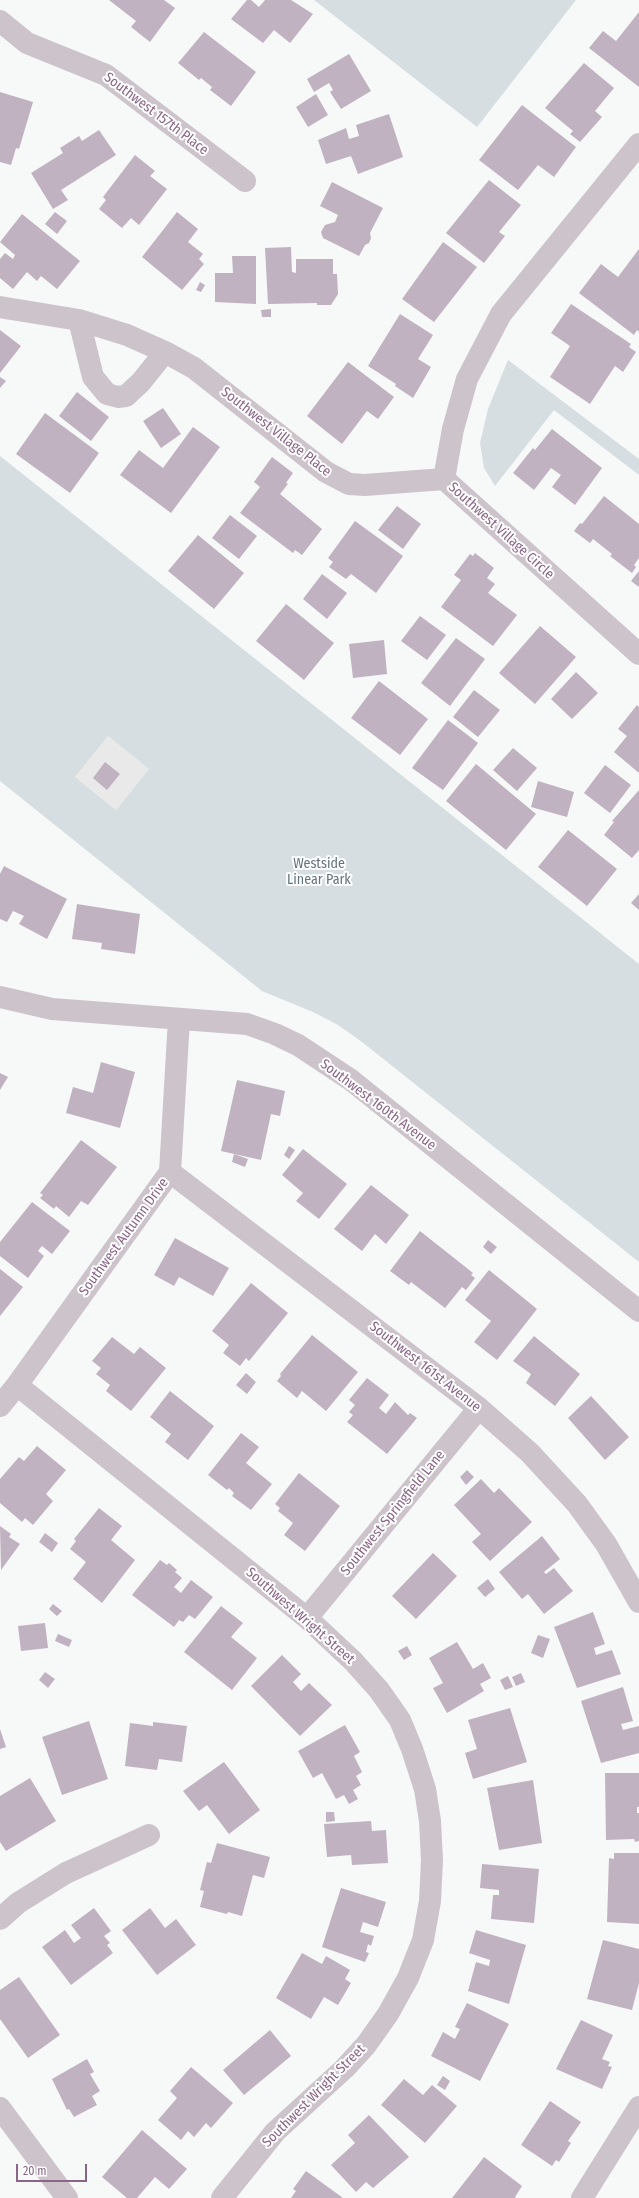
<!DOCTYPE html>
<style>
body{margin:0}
#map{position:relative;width:639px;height:2198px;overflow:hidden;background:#f6f9f8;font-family:"Fira Sans Condensed",sans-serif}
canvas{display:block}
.scale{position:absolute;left:16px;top:2164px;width:71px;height:18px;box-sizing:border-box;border:2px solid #896587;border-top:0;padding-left:5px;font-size:12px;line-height:14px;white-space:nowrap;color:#896587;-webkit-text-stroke:3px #fff;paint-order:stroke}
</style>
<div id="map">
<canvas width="639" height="2198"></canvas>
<div class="scale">20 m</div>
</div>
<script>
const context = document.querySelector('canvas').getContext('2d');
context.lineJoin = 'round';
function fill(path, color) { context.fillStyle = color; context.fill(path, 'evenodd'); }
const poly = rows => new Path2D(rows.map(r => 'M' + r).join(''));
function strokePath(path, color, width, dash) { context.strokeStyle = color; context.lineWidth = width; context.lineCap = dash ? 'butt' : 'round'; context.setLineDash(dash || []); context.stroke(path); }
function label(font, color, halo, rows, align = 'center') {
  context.font = font + ' "Fira Sans Condensed",sans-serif'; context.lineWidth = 4; context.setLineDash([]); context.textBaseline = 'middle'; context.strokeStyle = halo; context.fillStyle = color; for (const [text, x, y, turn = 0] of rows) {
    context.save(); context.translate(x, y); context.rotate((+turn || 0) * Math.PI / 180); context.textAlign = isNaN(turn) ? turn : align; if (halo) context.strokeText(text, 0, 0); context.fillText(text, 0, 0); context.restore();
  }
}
const built = poly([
 [108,736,149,769,116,810,75,777]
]);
const green = poly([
 [314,0,576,0,477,127],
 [508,360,639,459,639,475,554,410,495,486,484,468,480,443,488,409],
 [0,456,639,964,639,1262,362,1042,338,1025,313,1012,262,991,0,781],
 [108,736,149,769,116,810,75,777]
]);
const building = poly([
 [109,0,164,0,175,8,150,42,131,27,136,21],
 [247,0,251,0,259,7,265,0,291,0,313,14,290,43,274,30,263,43,231,19],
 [639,12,639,87,589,48,603,31,616,41],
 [204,32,256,72,231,106,210,90,212,87,201,78,199,80,178,63],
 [349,54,371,91,341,109,330,92,333,90,329,83,314,92,307,79],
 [584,63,614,88,595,111,602,117,580,142,570,134,573,131,545,108],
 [0,92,33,102,19,149,16,148,11,165,0,162],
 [316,94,328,115,308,127,296,107],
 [522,105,576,147,554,177,538,165,518,190,479,160],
 [389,114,403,157,358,174,351,156,326,164,318,140,346,128,349,139,359,136,356,125],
 [99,130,116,155,61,190,68,200,53,209,31,173,63,153,60,148,79,136,82,141],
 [135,155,155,171,150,176,167,189,139,225,131,218,122,228,99,209,106,200,103,197],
 [489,180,521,205,499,232,505,236,484,263,446,233],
 [332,182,383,208,370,233,371,238,369,243,365,245,359,256,323,238,321,232,325,225,335,222,338,215,320,206],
 [55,212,67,221,57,234,45,224],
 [177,212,198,229,188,242,203,254,199,259,204,264,182,290,142,257],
 [22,214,80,261,57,289,41,276,37,281,27,272,13,289,0,278,0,259,5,253,13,259,15,255,0,242],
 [443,242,477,267,434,322,402,299],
 [291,247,292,272,296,273,296,259,333,259,333,274,337,274,338,294,331,305,317,305,317,303,268,304,265,248],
 [639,249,639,332,637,330,634,335,579,293,601,264,618,277],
 [232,256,256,256,256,304,215,302,215,273,233,273],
 [200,282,205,285,201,292,196,290],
 [571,304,631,344,629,347,636,352,623,372,615,366,590,404,550,377,570,346,551,333],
 [271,309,271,317,262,317,261,310],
 [400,314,433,335,418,359,431,367,413,398,395,386,396,384,368,366],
 [0,330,21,346,0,373],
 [348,362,394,397,378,419,367,411,342,444,307,416],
 [0,377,6,381,0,388],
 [77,392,109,417,91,441,59,416],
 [163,408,181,434,161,448,143,421],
 [45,413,99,453,70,493,16,454],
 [193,427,220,447,171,513,120,475,139,450,163,468],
 [552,429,602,468,575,505,552,487,561,475,551,468,534,490,513,473,533,448,535,450],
 [272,457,293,473,286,483,288,484,280,494,322,529,302,555,295,550,293,553,240,513,260,487,254,482],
 [604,496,639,524,639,558,634,565,636,567,632,573,610,556,612,554,593,539,590,543,574,531,580,523,582,524],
 [397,506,421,524,403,549,378,530],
 [230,515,257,536,239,559,212,538],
 [355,521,403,556,376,593,351,574,346,579,329,567,333,562,328,558],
 [198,535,244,573,214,609,168,571],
 [475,553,494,568,487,578,495,584,488,593,517,615,493,646,441,607,461,580,454,575,470,554,473,556],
 [639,571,639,587,631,581],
 [322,574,347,593,327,619,303,599],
 [286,604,334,643,304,680,256,641],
 [420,616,446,635,427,660,401,641],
 [540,626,576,657,535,704,499,673],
 [456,638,485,659,450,706,421,683],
 [384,640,387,674,353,678,349,644],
 [576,672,598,693,572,719,551,699],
 [379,681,428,719,400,755,351,718],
 [474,690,500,710,478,737,453,717],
 [637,705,639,707,639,773,614,752,627,736,618,729],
 [448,720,478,743,443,790,412,768],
 [513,748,537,768,517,791,493,770],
 [105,762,120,774,107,790,93,778],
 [476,764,536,814,506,850,446,801],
 [605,765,631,785,610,813,584,793],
 [538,781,574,792,567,817,531,807],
 [639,790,639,850,632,858,604,835,614,822,612,821],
 [568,830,617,869,587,906,538,867],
 [4,866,67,899,47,939,19,924,24,916,13,911,7,922,0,919,0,874],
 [639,894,639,910,631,903],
 [77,904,140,914,135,954,101,949,102,943,72,939],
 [101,1062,135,1072,120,1128,66,1113,73,1087,93,1093],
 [0,1073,8,1077,0,1090],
 [237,1080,285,1091,280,1116,271,1114,261,1160,221,1151],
 [81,1140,117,1167,88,1205,81,1201,69,1217,56,1206,54,1209,40,1198,43,1195,40,1193],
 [289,1146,295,1150,289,1159,284,1155],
 [303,1149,347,1184,319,1219,296,1201,303,1193,282,1175],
 [234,1154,248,1159,245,1167,232,1162],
 [371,1185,409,1215,386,1244,375,1234,362,1251,334,1229],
 [32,1202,70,1231,52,1254,42,1246,38,1251,44,1256,28,1278,0,1256,0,1242],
 [420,1231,473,1273,471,1275,475,1278,466,1290,462,1287,445,1308,411,1282,409,1285,390,1271],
 [175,1238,229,1268,213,1296,179,1277,174,1286,154,1275],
 [488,1240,497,1247,491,1254,483,1247],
 [0,1269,23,1287,0,1316],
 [489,1270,537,1309,497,1360,474,1342,491,1321,465,1300],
 [251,1283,288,1313,249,1361,246,1358,240,1366,223,1353,229,1345,212,1331],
 [312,1335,358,1372,326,1411,302,1391,297,1398,277,1381,281,1376,280,1374],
 [534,1336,580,1374,555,1406,526,1383,531,1374,513,1361],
 [112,1337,134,1354,140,1347,166,1368,131,1411,106,1391,110,1385,96,1374,101,1368,92,1361],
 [246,1373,256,1382,247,1394,236,1385],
 [367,1378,389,1395,379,1408,386,1414,395,1402,408,1415,410,1413,417,1418,387,1454,347,1422,353,1415,349,1412,355,1405,349,1400],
 [170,1391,214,1426,188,1460,165,1442,171,1434,150,1417],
 [591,1396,629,1437,605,1460,568,1418],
 [241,1433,259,1447,246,1463,272,1484,251,1510,232,1496,234,1493,229,1488,227,1490,208,1475],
 [37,1446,66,1470,46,1494,53,1501,33,1525,25,1518,22,1522,0,1503,0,1479,19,1457,24,1461],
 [467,1470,474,1477,466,1485,460,1477],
 [299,1473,340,1506,305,1551,284,1535,293,1523,278,1511,280,1508,275,1504],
 [481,1479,494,1493,499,1488,532,1522,490,1561,472,1542,481,1534,454,1505],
 [99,1508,122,1526,111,1540,135,1560,102,1603,73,1579,86,1562,70,1549,76,1541,74,1539],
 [0,1526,11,1534,9,1537,20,1544,1,1570],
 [45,1533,58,1543,52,1552,39,1542],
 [542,1536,560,1559,544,1572,546,1574,554,1568,573,1591,544,1614,528,1594,522,1599,499,1572],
 [433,1553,457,1576,416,1619,392,1596],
 [160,1560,167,1565,169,1563,177,1570,175,1572,182,1578,174,1587,181,1593,191,1580,213,1597,195,1619,189,1615,183,1622,179,1620,174,1627,132,1595],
 [488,1579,495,1589,485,1597,477,1588],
 [53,1604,62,1611,57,1616,49,1609],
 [221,1606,243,1623,231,1637,257,1658,232,1690,184,1652],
 [593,1612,605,1644,594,1648,596,1655,612,1650,621,1674,577,1688,554,1627],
 [45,1623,48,1648,21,1651,18,1626],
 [58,1634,72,1640,69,1647,55,1641],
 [538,1635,550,1639,543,1658,531,1653],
 [457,1642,473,1669,483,1663,491,1678,480,1684,484,1691,447,1713,433,1688,443,1683,429,1658],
 [407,1646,412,1655,404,1660,398,1651],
 [282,1655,301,1674,293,1682,301,1691,309,1683,332,1705,300,1736,251,1686],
 [45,1672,55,1679,48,1688,39,1680],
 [521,1673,525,1682,516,1686,512,1677],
 [508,1676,513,1687,505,1690,500,1680],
 [623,1687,633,1721,621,1724,623,1730,639,1726,639,1753,601,1763,581,1701],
 [510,1708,527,1762,473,1779,465,1753,477,1749,468,1720],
 [89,1721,108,1779,62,1795,42,1737],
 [153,1722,187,1726,182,1762,159,1759,157,1770,125,1766,130,1723,153,1726],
 [345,1725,360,1752,354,1756,362,1772,356,1776,361,1785,353,1790,358,1799,349,1804,344,1795,336,1799,322,1773,313,1778,298,1751],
 [0,1729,6,1747,0,1749],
 [224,1762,260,1810,229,1834,207,1805,199,1811,183,1791],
 [605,1773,639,1773,639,1807,637,1807,637,1813,639,1813,639,1841,635,1842,634,1839,606,1840],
 [30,1778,56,1821,6,1851,0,1842,0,1796],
 [533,1780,542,1843,499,1850,487,1788],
 [326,1812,334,1812,335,1821,326,1822],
 [371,1821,372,1831,386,1830,388,1863,352,1865,351,1855,327,1857,324,1824],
 [217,1843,270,1857,264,1878,253,1875,242,1916,228,1912,227,1914,200,1907,204,1891,200,1890,207,1862,211,1863],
 [614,1853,639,1853,639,1924,607,1922,609,1858,614,1859],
 [482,1864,539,1869,534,1923,491,1919,493,1895,499,1895,499,1890,480,1888],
 [341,1888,386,1902,378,1927,363,1922,360,1932,374,1936,371,1946,368,1944,366,1952,369,1953,365,1962,322,1947],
 [94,1908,111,1931,104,1936,110,1943,107,1945,113,1953,71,1985,42,1947,65,1930,74,1943,81,1938,71,1925],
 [150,1908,165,1928,176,1919,196,1945,157,1975,122,1930],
 [476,1930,526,1945,509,2004,468,1991,476,1962,489,1966,490,1960,469,1953],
 [603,1940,639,1949,639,1983,632,2010,587,1999],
 [302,1953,322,1964,326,1956,350,1970,345,1979,351,1983,338,2005,324,1997,311,2019,276,1998],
 [19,1977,60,2035,28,2058,0,2019,0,1990],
 [467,2003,509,2024,480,2081,431,2056,443,2032,455,2039,460,2029,455,2027],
 [581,2020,613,2035,602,2059,610,2062,608,2066,612,2067,602,2089,556,2069],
 [270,2030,291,2056,244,2095,223,2070],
 [87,2059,94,2072,90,2074,100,2091,92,2096,97,2105,74,2117,69,2109,67,2110,52,2079],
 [191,2067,233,2103,211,2128,206,2123,194,2137,188,2131,181,2140,158,2120,177,2098,170,2091],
 [443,2076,450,2081,445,2090,437,2085],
 [404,2079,423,2095,432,2085,457,2106,425,2143,381,2105],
 [550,2101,581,2122,568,2141,571,2143,559,2162,556,2160,552,2166,521,2145],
 [369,2115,409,2157,373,2188,366,2182,356,2192,331,2165,355,2143,348,2135],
 [142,2130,187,2169,169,2189,155,2177,137,2198,127,2198,102,2177],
 [484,2157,522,2186,515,2197,516,2198,452,2198],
 [306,2171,343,2198,291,2198,296,2191,293,2189]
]);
const street = poly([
 [0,21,27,43,106,75,245,181],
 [639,144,501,314,467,379,453,429,444,479,639,654],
 [0,307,79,320,127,335,165,352,194,368,326,472,349,484,365,485,444,479],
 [79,320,93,377,107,394,118,397,126,396,141,382,165,352],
 [0,997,52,1009,247,1024,275,1034,298,1045,351,1080,639,1311],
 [170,1172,479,1408,530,1453,577,1504,606,1544,639,1602],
 [17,1385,307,1618,353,1661,379,1690,400,1720,412,1749,425,1789,430,1821,432,1860,430,1901,423,1940,408,1978,388,2014,366,2045,345,2068,275,2132,222,2198],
 [0,1406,17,1385,170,1172,179,1019],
 [307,1618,479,1408],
 [0,1919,18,1903,66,1873,149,1835],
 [0,2108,67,2198],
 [582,2198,639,2107]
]);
const streetNames = [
 ["Southwest 157th Place",156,114,37],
 ["Southwest Village Place",276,432,38],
 ["Southwest Village Circle",501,531,42],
 ["Southwest 160th Avenue",378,1105,37],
 ["Southwest Autumn Drive",124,1237,-54],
 ["Southwest 161st Avenue",425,1367,38],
 ["Southwest Springfield Lane",393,1513,-51],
 ["Southwest Wright Street",300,1616,41],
 ["Southwest Wright Street",314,2096,-45]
];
const parkNames = [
 ["Westside",319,864],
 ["Linear Park",319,880]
];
fill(built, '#e9e9ea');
fill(green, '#d6dee1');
fill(building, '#c0b2c0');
strokePath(street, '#ccc3cb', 22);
label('14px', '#896587', '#fff', streetNames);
label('14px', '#65747f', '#fff', parkNames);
</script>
